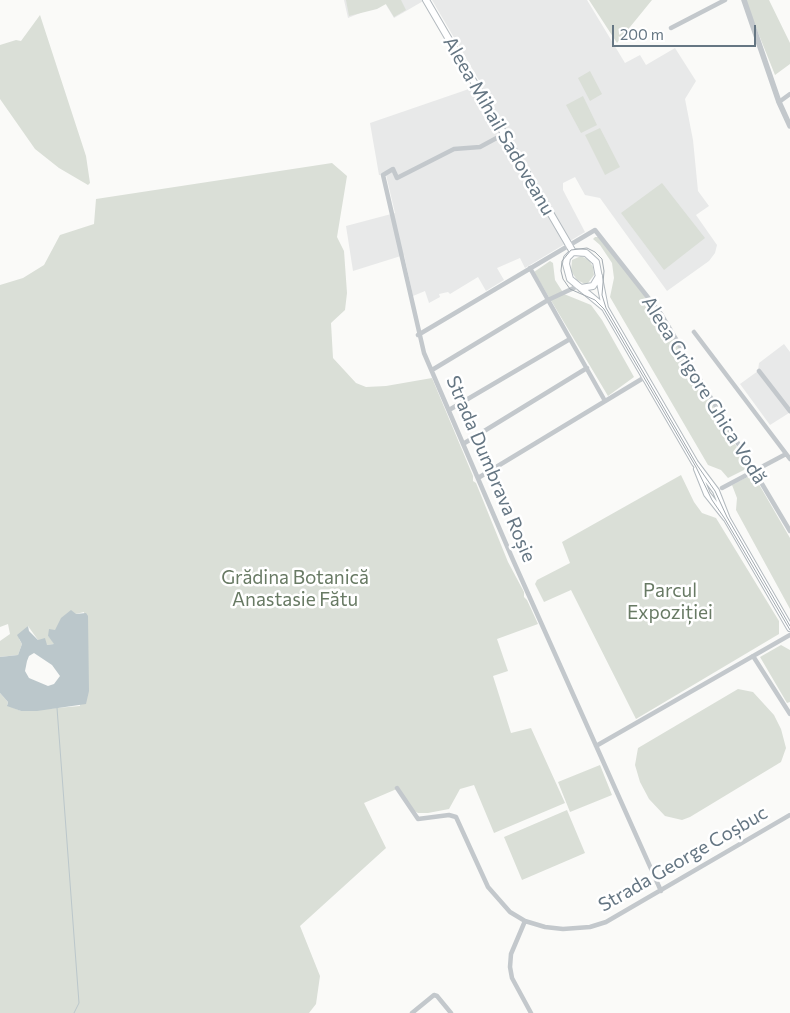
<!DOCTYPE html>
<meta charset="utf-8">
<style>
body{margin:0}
#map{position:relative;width:790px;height:1013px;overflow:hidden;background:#fafaf8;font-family:Commissioner,sans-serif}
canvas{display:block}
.scale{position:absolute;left:612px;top:25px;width:144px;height:22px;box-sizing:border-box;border:2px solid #657683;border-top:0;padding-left:6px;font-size:15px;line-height:18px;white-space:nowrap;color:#657683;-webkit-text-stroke:4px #fff;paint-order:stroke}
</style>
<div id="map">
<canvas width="790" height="1013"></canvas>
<div class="scale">200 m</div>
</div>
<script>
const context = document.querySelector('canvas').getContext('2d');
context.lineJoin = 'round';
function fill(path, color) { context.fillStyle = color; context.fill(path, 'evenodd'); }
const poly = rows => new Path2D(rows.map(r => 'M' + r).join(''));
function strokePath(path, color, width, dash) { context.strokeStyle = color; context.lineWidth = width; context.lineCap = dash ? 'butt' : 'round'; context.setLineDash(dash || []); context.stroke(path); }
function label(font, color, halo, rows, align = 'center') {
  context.font = font + ' Commissioner,sans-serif'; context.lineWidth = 5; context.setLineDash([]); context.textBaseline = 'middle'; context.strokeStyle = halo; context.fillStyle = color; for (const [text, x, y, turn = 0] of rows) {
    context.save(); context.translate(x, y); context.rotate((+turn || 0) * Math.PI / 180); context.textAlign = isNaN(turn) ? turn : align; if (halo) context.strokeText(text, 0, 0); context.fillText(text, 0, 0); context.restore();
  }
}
const built = poly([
 [344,0,425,0,394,18,385,3,348,18],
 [432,0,587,0,625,63,640,55,646,65,675,48,696,81,685,99,693,140,698,191,709,206,696,215,717,245,715,253,709,261,667,291,600,198,585,195,575,177,563,183,563,190,585,232,525,268,520,258,497,268,504,280,486,291,478,277,450,294,448,292,439,294,440,297,429,303,425,291,413,296,404,255,353,271,346,226,395,213,386,175,379,175,370,123,466,90,480,82],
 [784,344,790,352,790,414,789,413,770,425,740,384,758,371,759,363]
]);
const green = poly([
 [346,0,401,0,406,10,394,17,386,4,377,9,349,16],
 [589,0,652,0,617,43],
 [745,0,769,0,790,43,790,64,775,75],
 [40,15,86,156,90,183,88,185,59,168,35,149,0,99,0,45,16,40,21,41],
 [590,71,602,94,590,101,578,78],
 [583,96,597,125,581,133,566,105],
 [600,128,620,167,605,175,585,135],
 [332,163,347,176,337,237,344,251,347,293,345,310,331,323,333,358,356,383,366,387,386,386,432,378,473,476,473,481,476,483,508,562,524,592,524,597,527,600,538,624,497,639,508,671,493,676,511,733,531,728,565,803,494,833,474,785,460,789,449,809,428,813,418,813,414,811,399,788,364,803,386,848,300,926,320,976,316,1004,309,1013,0,1013,0,693,8,702,7,705,21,711,80,706,84,612,76,614,48,636,55,644,47,645,38,640,28,626,19,639,22,644,18,655,0,657,0,641,10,634,8,624,0,627,0,285,23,278,44,265,60,235,94,224,96,199],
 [662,183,705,238,664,270,621,213],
 [595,237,599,237,661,317,748,466,746,469,728,478,721,470,708,465,610,297,614,278,612,263,600,245,593,239],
 [581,256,589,260,593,267,594,275,588,283,585,284,577,280,571,271,572,260],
 [550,261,553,263,555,280,564,294,591,305,602,320,634,377,608,396,534,272],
 [753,474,790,538,790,609,736,510,737,498,732,485],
 [681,475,694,502,702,513,716,518,779,621,779,634,636,719,571,590,544,602,535,584,537,580,570,563,562,542],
 [781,645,790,650,790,702,787,703,760,657],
 [738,689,753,692,774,715,781,729,786,748,781,762,690,817,682,820,665,816,649,799,640,782,635,765,638,748],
 [600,765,612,795,570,812,558,782],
 [567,810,585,853,522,880,504,837]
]);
const water = poly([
 [71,610,76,614,86,613,88,616,89,691,86,704,37,711,21,711,7,706,8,702,0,693,0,657,18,655,22,644,17,635,28,626,29,631,38,640,45,638,47,645,54,644,48,636,49,629,55,630,61,618],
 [34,653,52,665,60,676,54,684,48,686,29,678,25,671,27,661,29,656]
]);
const stream = poly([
 [57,708,79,1003,74,1013]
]);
const minor = poly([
 [671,28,725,0],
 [779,102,790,94],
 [504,134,480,147,454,149,397,178,393,169,383,175,424,353,513,560,661,891],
 [530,268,605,401],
 [694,332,790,459],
 [418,335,595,230,661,314,790,531],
 [432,370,548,300,578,286],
 [759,371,790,411],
 [449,410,570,339],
 [463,444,587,368],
 [478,478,645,377],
 [722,488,786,454],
 [753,656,790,714],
 [596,746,790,635],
 [397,788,418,819,449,815,456,817,488,887,510,912,525,921,545,927,563,929,590,927,606,922,790,815],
 [525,921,511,954,510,967,512,978,531,1013],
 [412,1013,434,995,437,996,451,1013]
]);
const tertiary = poly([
 [744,0,779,102,790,126]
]);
const secondary = poly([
 [426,0,573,252],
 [581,288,593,286,599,276],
 [605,308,596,262,586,253,573,252,567,258,566,264,570,279,605,308,695,463,716,491,727,519,790,628],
 [697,469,707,494,726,518]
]);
const tram = poly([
 [790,626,727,517,715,491,697,465,606,308,602,295,604,271,602,259,595,252,587,248,571,250,562,261,561,271,563,279,570,289,595,300,604,309,696,467,712,500,725,519,790,630]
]);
const streetNames = [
 ["Aleea Mihail Sadoveanu",499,126,60],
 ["Aleea Grigore Ghica Vodă",704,390,58],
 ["Strada Dumbrava Roșie",491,469,67],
 ["Strada George Coșbuc",683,859,-30]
];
const parkNames = [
 ["Grădina Botanică",295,578],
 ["Anastasie Fătu",295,600],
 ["Parcul",670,591],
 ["Expoziției",670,613]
];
fill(built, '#e8e9e9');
fill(green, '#dadfd7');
fill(water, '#bbc7cb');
strokePath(stream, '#bbc7cb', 1);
strokePath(secondary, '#b3babf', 8);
strokePath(minor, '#c3c8cc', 4.5);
strokePath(tertiary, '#c3c8cc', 5.5);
strokePath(secondary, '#fff', 6);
strokePath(tram, '#a2aab0', 1);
label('19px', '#657683', '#fff', streetNames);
label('19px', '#687a64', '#fff', parkNames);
</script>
